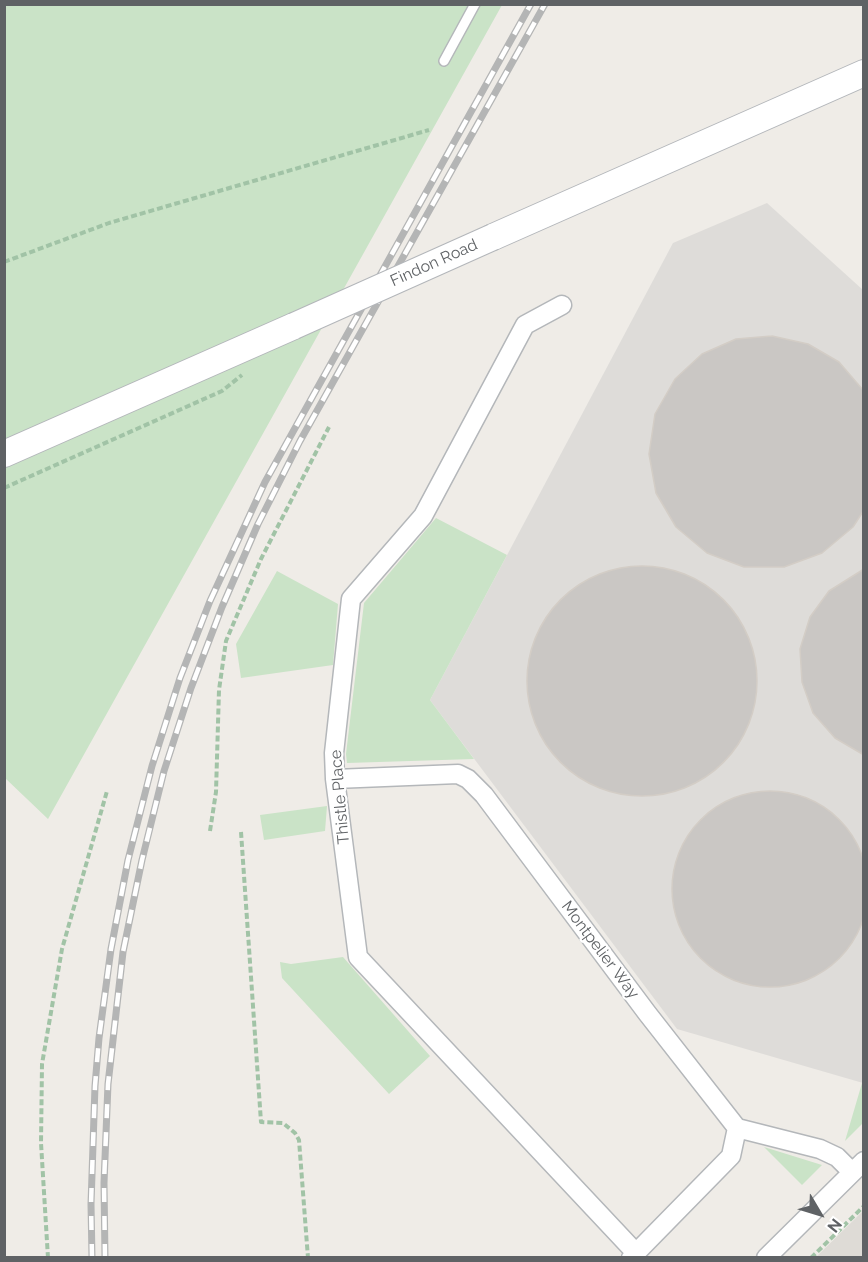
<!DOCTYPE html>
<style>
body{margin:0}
#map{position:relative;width:868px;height:1262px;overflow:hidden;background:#efece7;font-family:Raleway,sans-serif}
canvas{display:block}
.frame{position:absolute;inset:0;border:6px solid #5f6265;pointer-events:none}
.north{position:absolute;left:790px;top:1184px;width:60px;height:60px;-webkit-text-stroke:4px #fff;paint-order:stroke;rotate:128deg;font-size:16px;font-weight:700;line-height:24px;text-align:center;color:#5f6265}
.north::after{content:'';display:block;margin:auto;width:21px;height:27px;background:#5f6265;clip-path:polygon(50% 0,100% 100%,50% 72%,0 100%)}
</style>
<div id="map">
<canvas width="868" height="1262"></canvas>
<div class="frame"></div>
<div class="north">N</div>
</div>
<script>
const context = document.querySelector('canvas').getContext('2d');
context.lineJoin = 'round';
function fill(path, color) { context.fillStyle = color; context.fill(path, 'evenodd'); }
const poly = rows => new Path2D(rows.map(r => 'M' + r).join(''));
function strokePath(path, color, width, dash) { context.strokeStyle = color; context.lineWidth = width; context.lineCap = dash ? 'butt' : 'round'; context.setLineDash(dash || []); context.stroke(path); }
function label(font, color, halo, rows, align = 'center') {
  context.font = font + ' Raleway,sans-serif'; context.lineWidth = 4.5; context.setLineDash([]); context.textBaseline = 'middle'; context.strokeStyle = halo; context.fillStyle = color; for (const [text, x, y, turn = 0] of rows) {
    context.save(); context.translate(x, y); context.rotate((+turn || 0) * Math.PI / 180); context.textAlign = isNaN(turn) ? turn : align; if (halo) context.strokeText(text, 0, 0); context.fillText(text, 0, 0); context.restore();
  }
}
const industrial = poly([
 [767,203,863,290,863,1083,677,1029,430,700,673,243]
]);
const education = poly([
 [863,1211,863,1257,816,1257]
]);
const green = poly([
 [4,5,502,5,48,819,5,778],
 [436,518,507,555,430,700,474,759,347,763,346,754,364,603],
 [277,571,338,604,333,665,241,678,236,644],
 [327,806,325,831,264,840,260,815],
 [343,957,430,1056,389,1094,282,978,280,962,291,964],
 [862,1083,863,1123,845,1141],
 [764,1147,822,1165,802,1185]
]);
const building = poly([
 [772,336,808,344,839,362,863,390,864,510,853,527,822,553,784,567,744,567,707,553,676,527,656,493,649,454,655,414,675,379,702,354,736,339,772,336],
 '527 681a115 115 0 1 1 230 0a115 115 0 1 1-230 0Z',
 [864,569,864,755,835,738,813,713,802,682,800,649,810,617,829,591,864,569],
 '672 889a98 98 0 1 1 196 0a98 98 0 1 1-196 0Z'
]);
const path = poly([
 [4,262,109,223,429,130],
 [4,488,222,391,242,375],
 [210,831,216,792,219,690,226,641,261,559,329,427],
 [241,832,261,1122,283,1123,295,1133,299,1140,308,1258],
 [48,1258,41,1143,42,1064,62,949,107,791],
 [811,1258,864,1206]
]);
const lane = poly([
 [444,61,475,4]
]);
const street = poly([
 [562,305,525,325,423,516,351,599,334,753,335,779,358,957,636,1253],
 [335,779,458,774,468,779,484,795,647,1013,737,1128,820,1149,837,1157,852,1172],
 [631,1258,731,1156,737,1128],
 [766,1258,864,1161]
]);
const secondary = poly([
 [493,237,864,73],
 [4,454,294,326]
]);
const rail = poly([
 [92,1258,91,1204,95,1086,99,1038,111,949,128,860,152,766,180,678,210,601,265,482,531,4],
 [105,1258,104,1183,108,1084,123,952,142,860,164,771,191,688,222,607,258,524,300,441,545,4]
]);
const secondaryBridge = poly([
 [294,326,493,237]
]);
const streetNames = [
 ["Findon Road",434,263,-24],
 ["Thistle Place",340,797,-95],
 ["Montpelier Way",600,950,53]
];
fill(industrial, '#dedcd9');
fill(education, '#dedbd6');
fill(green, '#cae3c7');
fill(building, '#cac7c4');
strokePath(building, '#d3cdc6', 1.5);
strokePath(lane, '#b4b7ba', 12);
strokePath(street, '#b4b7ba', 21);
strokePath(secondary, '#b3b6ba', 28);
strokePath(path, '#a1c3a6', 4, [6, 3]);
strokePath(lane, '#fff', 9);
strokePath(street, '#fff', 18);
strokePath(secondary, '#fff', 26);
strokePath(rail, '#b4b5b5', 7);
strokePath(rail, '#fff', 4.5, [14]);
strokePath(secondaryBridge, '#b3b6ba', 28, []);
strokePath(secondaryBridge, '#fff', 26);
label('16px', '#5f6265', '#fff', streetNames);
</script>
